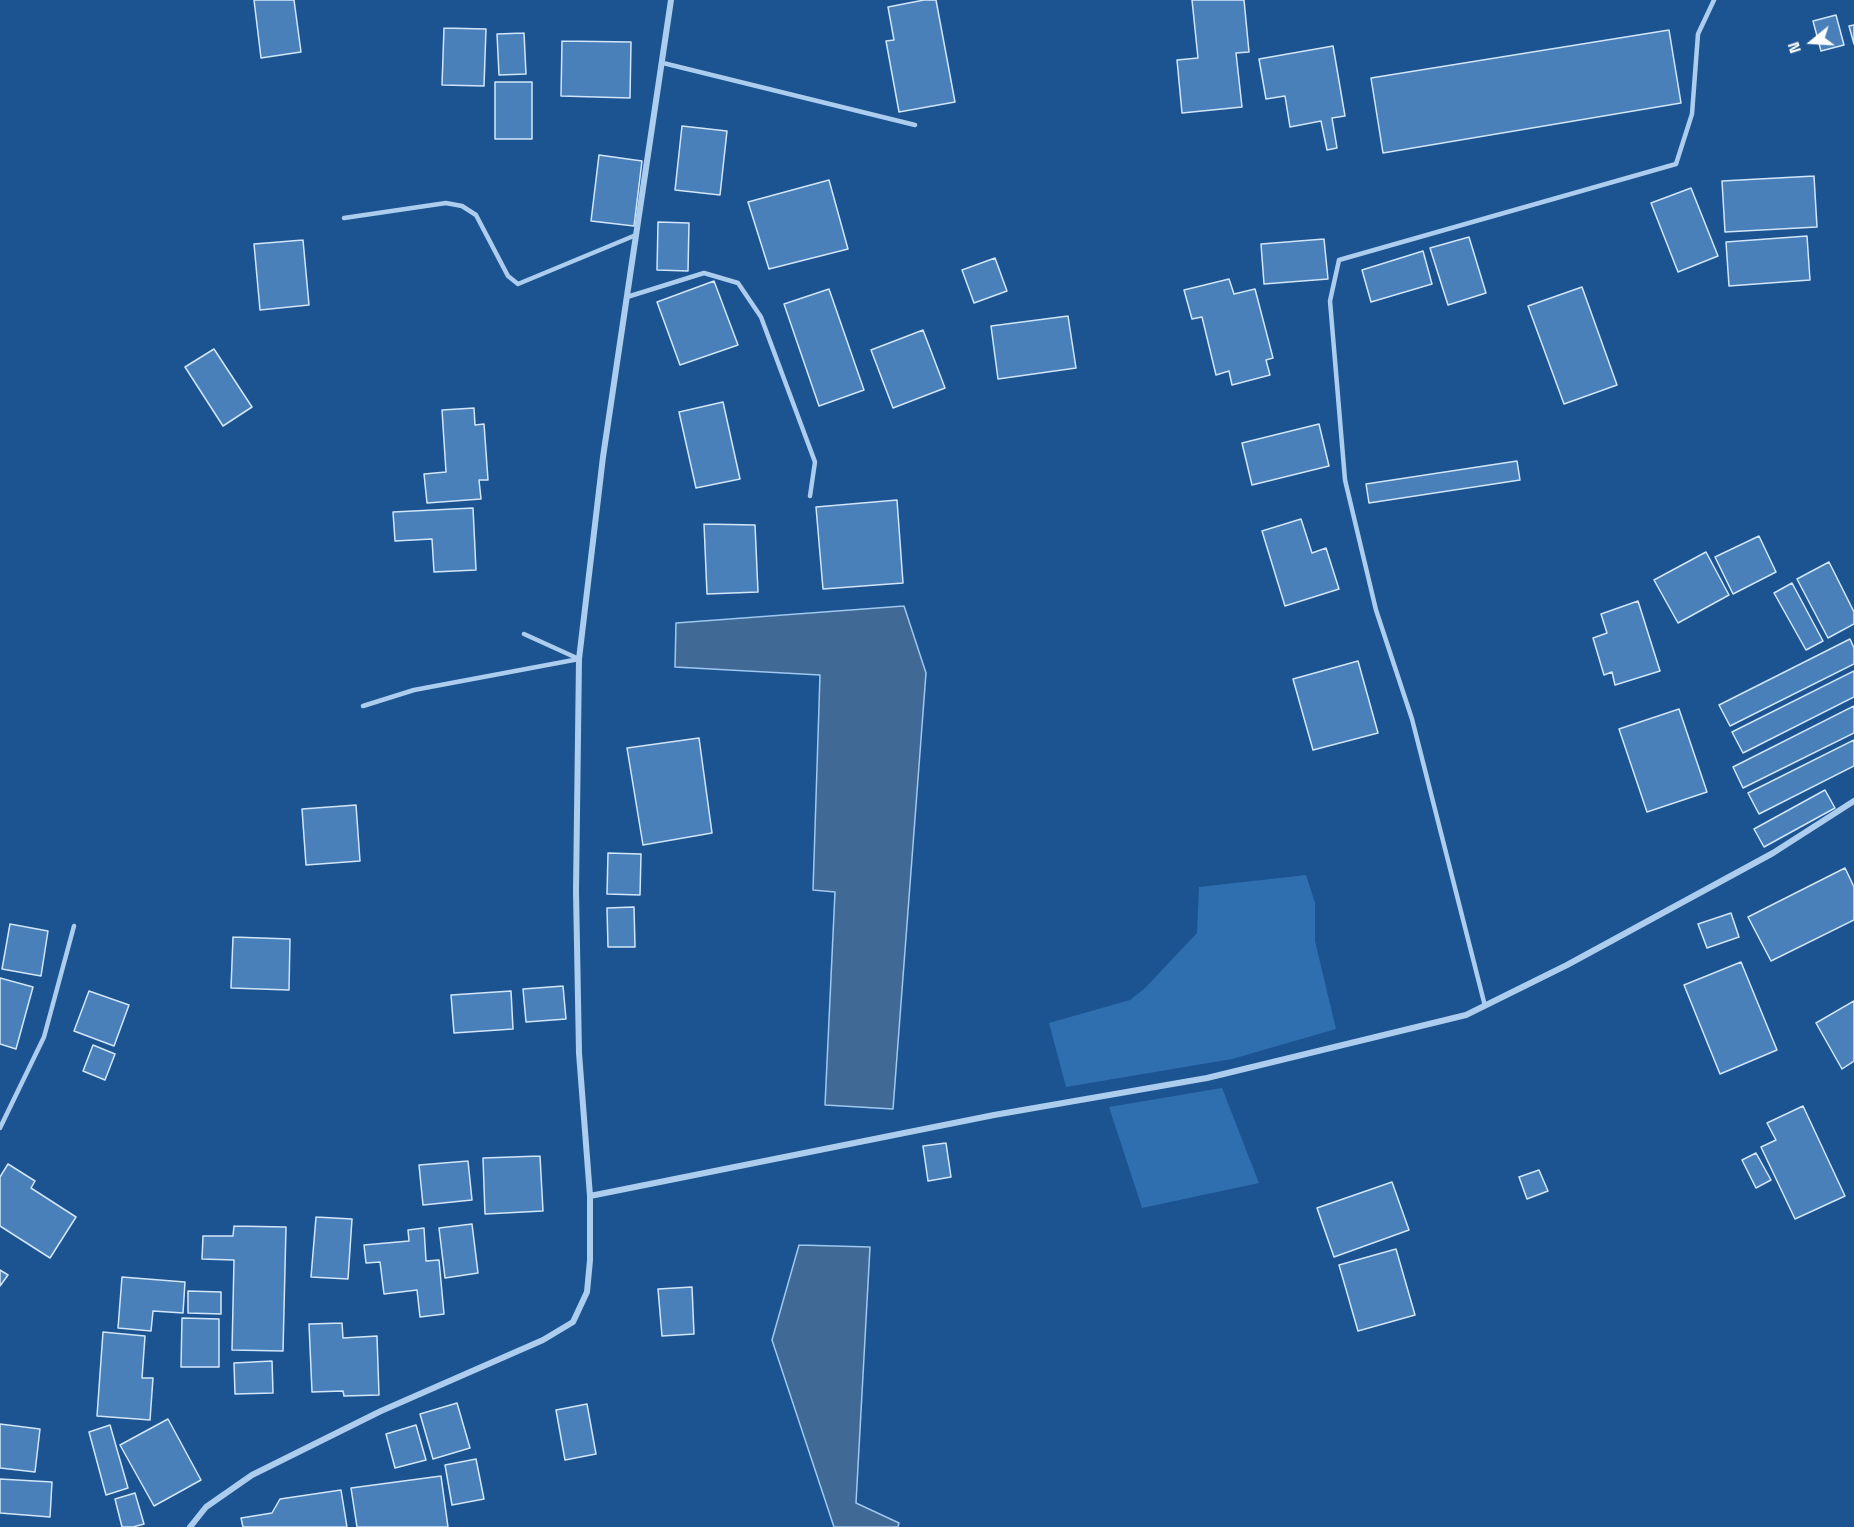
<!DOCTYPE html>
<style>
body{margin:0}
#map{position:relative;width:1854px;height:1527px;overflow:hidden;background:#1c5491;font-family:"Space Grotesk",sans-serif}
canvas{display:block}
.north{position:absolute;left:1782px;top:12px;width:60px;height:60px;-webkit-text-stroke:4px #1c5491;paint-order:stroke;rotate:252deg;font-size:16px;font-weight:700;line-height:24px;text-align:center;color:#fff}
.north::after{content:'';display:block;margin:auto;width:21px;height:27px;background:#fff;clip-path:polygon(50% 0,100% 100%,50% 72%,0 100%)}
</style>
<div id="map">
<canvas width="1854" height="1527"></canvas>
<div class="north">N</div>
</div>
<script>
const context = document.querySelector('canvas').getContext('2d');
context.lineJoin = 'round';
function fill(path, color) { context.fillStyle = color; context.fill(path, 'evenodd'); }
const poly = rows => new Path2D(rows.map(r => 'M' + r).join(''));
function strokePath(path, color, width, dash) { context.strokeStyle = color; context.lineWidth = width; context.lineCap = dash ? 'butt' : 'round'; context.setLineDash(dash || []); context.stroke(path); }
const green = poly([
 [1306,875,1315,903,1315,941,1336,1029,1232,1059,1066,1087,1049,1023,1130,1000,1145,988,1197,933,1199,887],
 [1222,1088,1259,1183,1142,1208,1109,1107]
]);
const water = poly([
 [904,606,926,673,893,1109,825,1105,835,892,813,890,820,675,675,667,676,623,904,606],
 [799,1245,870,1247,856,1503,899,1523,898,1527,834,1527,772,1340,799,1245]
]);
const building = poly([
 [254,0,294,0,301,52,261,58,254,0],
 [924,0,936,0,955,102,899,112,886,41,894,40,888,7,924,0],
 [1192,0,1244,0,1249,52,1236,53,1242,107,1182,113,1177,60,1198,58,1192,0],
 [1836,15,1844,45,1821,51,1813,21,1836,15],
 [1854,25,1854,44,1849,26,1854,25],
 [444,28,486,29,484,86,442,85,444,28],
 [1669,30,1681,103,1383,153,1371,78,1669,30],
 [524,33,526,74,499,75,497,34,524,33],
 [562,41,631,42,630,98,561,96,562,41],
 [1333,46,1345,116,1332,118,1337,148,1327,150,1321,121,1290,127,1285,96,1266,99,1259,59,1333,46],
 [495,82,532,82,532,139,495,139,495,82],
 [682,126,727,131,720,195,675,190,682,126],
 [599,155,642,161,634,226,591,221,599,155],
 [1814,176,1817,227,1725,232,1722,181,1814,176],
 [829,180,848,249,769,269,748,202,829,180],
 [1691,188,1718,256,1678,272,1651,203,1691,188],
 [658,222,689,223,688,271,657,270,658,222],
 [1807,236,1810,280,1729,286,1726,242,1807,236],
 [1469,237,1486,293,1448,305,1430,248,1469,237],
 [1324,239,1328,279,1264,284,1261,244,1324,239],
 [303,240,309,305,260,310,254,244,303,240],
 [1423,251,1432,284,1371,302,1362,270,1423,251],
 [995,258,1007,291,974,303,962,270,995,258],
 [1229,279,1234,294,1255,289,1273,358,1266,360,1270,375,1232,385,1229,371,1216,375,1202,317,1192,319,1184,290,1229,279],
 [714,281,738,345,680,365,657,302,714,281],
 [1582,287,1617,385,1564,404,1528,306,1582,287],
 [829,289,864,390,819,406,784,304,829,289],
 [1068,316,1076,368,998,379,991,326,1068,316],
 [923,330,945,388,893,408,871,350,923,330],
 [214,349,252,407,223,426,185,367,214,349],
 [723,402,740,479,696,488,679,412,723,402],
 [474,408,475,425,484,424,488,480,479,480,481,499,427,503,424,474,446,472,442,410,474,408],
 [1319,424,1329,466,1252,485,1242,443,1319,424],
 [1517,461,1520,480,1369,503,1366,484,1517,461],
 [897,500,903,583,823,589,816,507,897,500],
 [473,508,476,570,434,572,432,539,395,541,393,512,473,508],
 [1301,519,1312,553,1326,548,1339,589,1285,606,1262,531,1301,519],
 [704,524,755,525,758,592,707,594,704,524],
 [1759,536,1776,572,1733,594,1715,557,1759,536],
 [1706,552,1729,595,1678,623,1654,580,1706,552],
 [1829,562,1854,612,1854,624,1828,638,1797,579,1829,562],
 [1792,583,1823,641,1806,650,1774,593,1792,583],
 [1638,601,1660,671,1615,685,1612,672,1604,675,1593,638,1607,633,1601,614,1638,601],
 [1850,639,1854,648,1854,664,1730,726,1719,705,1850,639],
 [1358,661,1378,733,1313,750,1293,679,1358,661],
 [1854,671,1854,697,1743,753,1732,732,1854,671],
 [1854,706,1854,733,1743,788,1733,767,1854,706],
 [1679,709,1707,792,1647,812,1619,729,1679,709],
 [699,738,712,833,643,845,627,748,699,738],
 [1854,740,1854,766,1759,814,1748,793,1854,740],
 [1825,790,1835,808,1764,847,1754,829,1825,790],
 [356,805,360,861,306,865,302,809,356,805],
 [608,853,641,854,640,895,607,894,608,853],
 [1845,868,1854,887,1854,920,1771,961,1748,917,1845,868],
 [634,907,635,947,608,947,607,908,634,907],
 [1731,913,1739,937,1707,948,1698,924,1731,913],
 [10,924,48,931,41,976,2,969,10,924],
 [233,937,290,939,289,990,231,988,233,937],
 [1741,962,1777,1050,1720,1074,1684,985,1741,962],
 [0,978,33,987,16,1049,0,1044,0,978],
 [563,986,566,1019,526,1022,523,989,563,986],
 [89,991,129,1005,114,1046,74,1031,89,991],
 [511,991,513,1029,454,1033,451,995,511,991],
 [1854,1001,1854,1061,1842,1069,1816,1023,1854,1001],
 [93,1045,115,1054,105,1080,83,1071,93,1045],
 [1803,1106,1845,1196,1795,1219,1761,1147,1776,1140,1767,1123,1803,1106],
 [946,1143,951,1177,928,1181,923,1146,946,1143],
 [1756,1153,1771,1180,1756,1188,1742,1160,1756,1153],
 [540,1156,543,1211,485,1214,483,1158,540,1156],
 [468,1161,472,1200,423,1205,419,1165,468,1161],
 [8,1164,35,1181,31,1188,76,1217,50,1258,0,1226,0,1177,8,1164],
 [1539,1170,1548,1191,1527,1199,1519,1177,1539,1170],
 [1392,1182,1409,1230,1334,1257,1317,1208,1392,1182],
 [316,1217,352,1219,348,1279,311,1277,316,1217],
 [472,1224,478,1273,445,1278,439,1228,472,1224],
 [234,1226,286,1227,283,1351,232,1350,234,1260,202,1259,203,1236,233,1236,234,1226],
 [424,1228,426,1261,439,1260,444,1314,420,1317,417,1290,384,1294,380,1262,366,1263,364,1245,409,1241,408,1230,424,1228],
 [1396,1249,1415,1315,1358,1331,1339,1265,1396,1249],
 [0,1270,8,1275,0,1286,0,1270],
 [122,1277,185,1282,183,1313,153,1311,151,1331,118,1328,122,1277],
 [692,1287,694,1334,662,1336,658,1289,692,1287],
 [188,1291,221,1292,221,1314,188,1313,188,1291],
 [182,1318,219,1319,219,1367,181,1367,182,1318],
 [342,1323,343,1338,377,1336,379,1395,344,1396,343,1391,312,1392,309,1324,342,1323],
 [103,1332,145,1336,142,1378,153,1378,150,1420,97,1416,103,1332],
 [272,1361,273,1393,235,1394,234,1363,272,1361],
 [457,1403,470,1448,433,1459,420,1414,457,1403],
 [587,1404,596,1454,565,1460,556,1410,587,1404],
 [168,1419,201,1480,154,1506,120,1445,168,1419],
 [0,1424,40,1429,35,1472,0,1468,0,1424],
 [110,1425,128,1488,106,1495,89,1432,110,1425],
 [416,1425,426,1460,395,1468,386,1434,416,1425],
 [476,1459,484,1499,452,1505,445,1465,476,1459],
 [441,1476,448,1527,357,1527,351,1488,441,1476],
 [0,1479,52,1482,50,1517,0,1513,0,1479],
 [341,1490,347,1527,243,1527,241,1518,272,1513,280,1499,341,1490],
 [135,1493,144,1524,133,1527,122,1527,115,1499,135,1493]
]);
const lane = poly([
 [663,63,915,125],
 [344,218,446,203,462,206,476,215,508,276,518,284,636,235],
 [627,297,704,273,738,283,761,317,815,462,810,496],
 [524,634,579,659],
 [363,706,414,690,579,659],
 [1485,1006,1412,719,1376,610,1345,480,1330,301,1339,260,1676,164,1692,114,1698,34,1714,0],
 [0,1128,44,1037,74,926]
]);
const street = poly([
 [590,1196,994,1115,1207,1078,1466,1015,1567,965,1773,853,1854,801],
 [190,1527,206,1507,252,1475,381,1411,543,1340,573,1322,587,1292,590,1260,590,1196,579,1053,576,891,579,659,603,457,671,0]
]);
fill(green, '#2f6eaf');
fill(water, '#416995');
strokePath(water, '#9fc8f0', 1.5);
fill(building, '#4980ba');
strokePath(building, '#d2e6fa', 1.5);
strokePath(lane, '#accdee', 4.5);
strokePath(street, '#accdee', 6);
</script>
